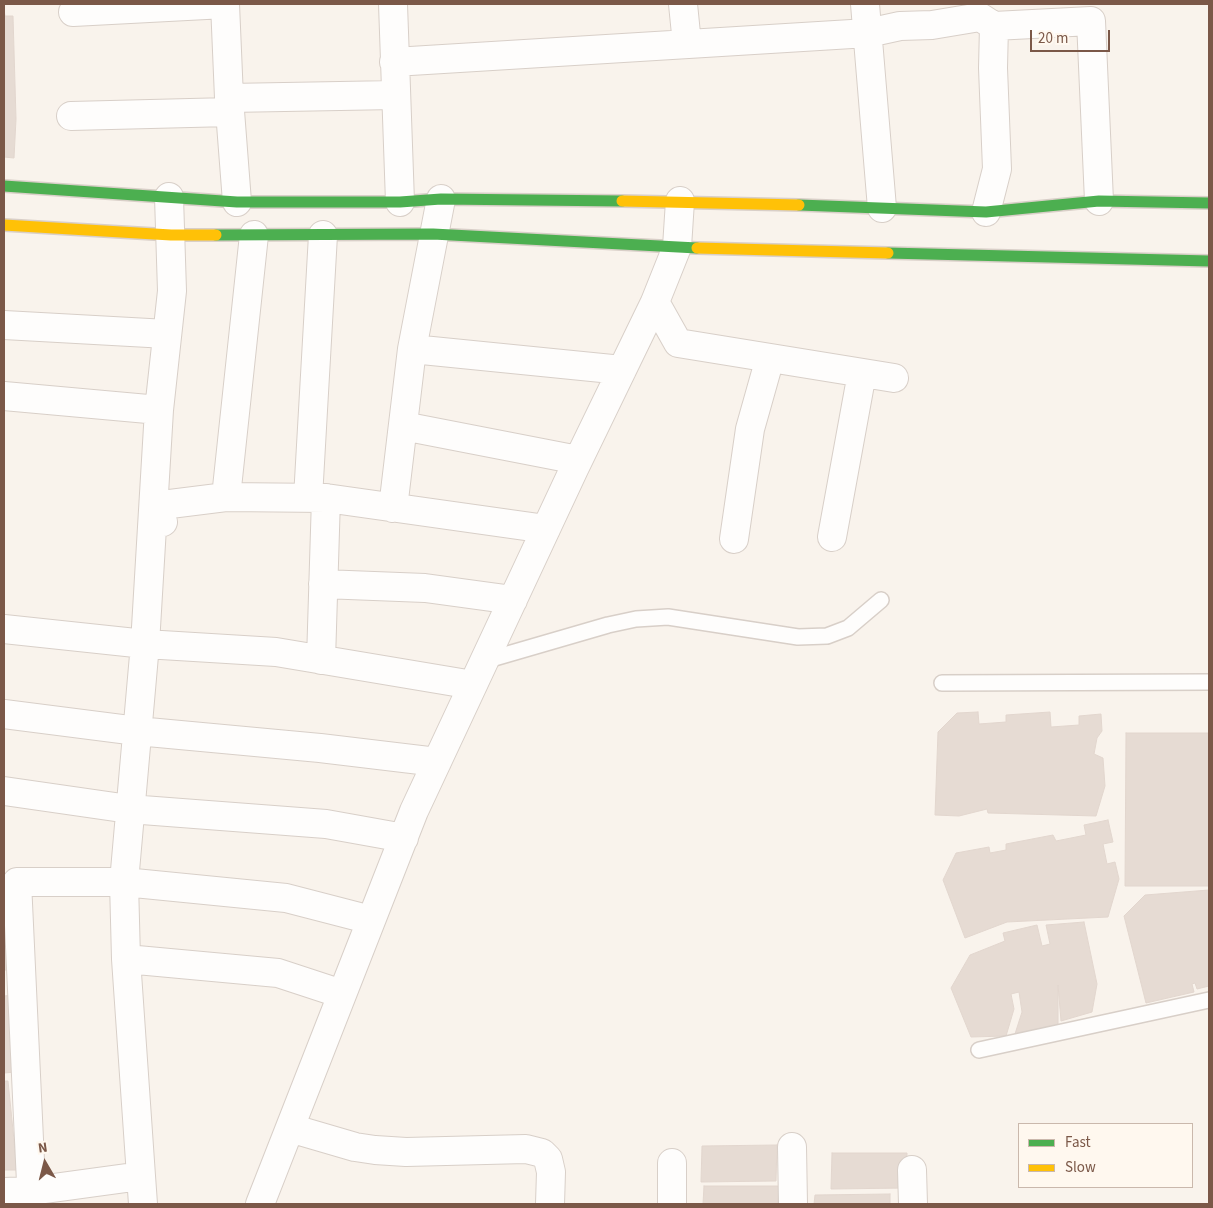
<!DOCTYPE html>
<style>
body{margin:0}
#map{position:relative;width:1213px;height:1208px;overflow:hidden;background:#f9f3ec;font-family:"Source Sans 3",sans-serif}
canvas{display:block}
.frame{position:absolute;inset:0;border:5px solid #7b5848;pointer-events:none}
.legend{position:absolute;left:1018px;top:1123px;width:175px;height:65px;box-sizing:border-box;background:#fff8ef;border:1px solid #cab8ac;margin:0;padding:6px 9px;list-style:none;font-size:15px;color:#7b5848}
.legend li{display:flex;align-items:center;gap:10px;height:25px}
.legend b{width:25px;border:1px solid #cab8ac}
.north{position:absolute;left:20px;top:1138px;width:50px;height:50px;-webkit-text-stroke:4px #fff8ef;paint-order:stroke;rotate:352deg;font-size:14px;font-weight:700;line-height:20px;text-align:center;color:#7b5848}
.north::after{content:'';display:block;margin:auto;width:18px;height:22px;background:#7b5848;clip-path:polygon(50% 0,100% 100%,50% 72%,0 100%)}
.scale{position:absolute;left:1030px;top:30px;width:80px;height:22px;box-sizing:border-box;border:2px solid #7b5848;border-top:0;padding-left:6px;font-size:15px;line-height:18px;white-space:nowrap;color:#7b5848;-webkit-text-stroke:4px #fff8ef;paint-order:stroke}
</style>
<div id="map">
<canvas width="1213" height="1208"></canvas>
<div class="frame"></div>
<ul class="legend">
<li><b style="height:6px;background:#4caf50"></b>Fast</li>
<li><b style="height:6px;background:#ffc107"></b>Slow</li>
</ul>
<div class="north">N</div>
<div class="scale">20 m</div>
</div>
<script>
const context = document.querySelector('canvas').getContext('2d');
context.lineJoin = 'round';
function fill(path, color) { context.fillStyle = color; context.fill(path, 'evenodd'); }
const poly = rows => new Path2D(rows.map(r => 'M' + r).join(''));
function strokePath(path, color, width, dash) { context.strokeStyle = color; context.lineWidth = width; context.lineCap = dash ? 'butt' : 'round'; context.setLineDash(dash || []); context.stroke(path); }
const building = poly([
 [4,10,5,16,13,16,16,119,14,158,4,157,4,10],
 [978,712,979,724,1006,722,1006,715,1050,712,1051,727,1079,725,1079,716,1101,714,1102,731,1097,738,1094,754,1103,758,1105,786,1096,816,988,813,987,809,959,816,935,815,938,732,957,713,978,712],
 [1126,733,1209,733,1209,886,1125,886,1126,733],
 [1108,820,1113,842,1103,844,1107,864,1115,862,1119,879,1108,917,1007,922,965,938,943,880,956,853,989,847,990,853,1006,850,1006,844,1053,835,1056,841,1086,835,1084,825,1108,820],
 [1209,890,1209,986,1197,989,1195,983,1192,984,1194,992,1146,1003,1124,916,1145,895,1209,890],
 [4,894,8,970,4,970,4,894],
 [1084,922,1097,984,1092,1012,1061,1021,1058,985,1058,1025,1014,1037,1022,1012,1019,992,1011,994,1014,1009,1006,1036,971,1037,951,988,970,955,1005,941,1003,933,1037,925,1042,946,1050,944,1046,925,1084,922],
 [13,995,16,1072,4,1073,4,996,13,995],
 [4,1081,8,1081,17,1170,4,1170,4,1081],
 [777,1145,776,1181,701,1182,702,1146,777,1145],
 [832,1153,907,1153,906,1188,831,1189,832,1153],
 [704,1186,779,1186,778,1204,703,1204,704,1186],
 [890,1194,890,1204,814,1204,815,1195,890,1194]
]);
const lane = poly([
 [484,661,608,625,636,619,668,617,798,637,827,636,848,628,881,600],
 [942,683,1209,682],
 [979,1050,1209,1000]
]);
const street = poly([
 [225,4,229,98,237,202],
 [393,4,400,202],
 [683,4,687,44],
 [865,4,882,208],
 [73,12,225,4],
 [394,62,868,33,900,26,932,25,980,17,994,26,1091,21,1099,201],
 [229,98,395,95],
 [71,116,230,112],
 [986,212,997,169,993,68,994,26],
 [655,302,678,343,894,378],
 [4,325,167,334],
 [412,349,622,370],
 [4,396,159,410],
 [403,426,578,460],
 [226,497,254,235],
 [308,498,323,235],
 [393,508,412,349,441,199],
 [163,522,154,506,226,497,326,498,546,529],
 [832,537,862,373],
 [734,539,750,429,770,358],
 [323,584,425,588,513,600],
 [4,629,145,644,159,410,172,291,169,197],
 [321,660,326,498],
 [4,714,137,731,320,748,437,762],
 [4,791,129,809,326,824,404,838],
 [126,959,124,882,145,644,276,652,473,685],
 [290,1128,355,1147,375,1150,406,1152,526,1149,542,1153,548,1159,551,1172,550,1204],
 [792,1147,793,1204],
 [672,1163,672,1204],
 [912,1170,913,1204],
 [141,1176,143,1204],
 [4,1192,31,1191,141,1176,126,959,278,973,342,994],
 [32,1204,17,882,124,882,286,898,371,920],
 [260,1204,414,811,574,469,655,302,677,247,680,201]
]);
const fast = poly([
 [4,186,237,202,400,202,441,199,622,201],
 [799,205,986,212,1099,201,1209,203],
 [216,235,433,234,697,248],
 [888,253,1209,261]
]);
const slow = poly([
 [622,201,799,205],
 [4,225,171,235,216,235],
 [697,248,888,253]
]);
fill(building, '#e6dbd3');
strokePath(building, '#e2d6ce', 1);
strokePath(lane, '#d8cfc8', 18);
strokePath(street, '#d8cfc8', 30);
strokePath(fast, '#d9cfc8', 14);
strokePath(slow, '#d9cfc8', 14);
strokePath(lane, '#fefdfc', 15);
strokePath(street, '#fefdfc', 28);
strokePath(fast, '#4caf50', 11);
strokePath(slow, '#ffc107', 11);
</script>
